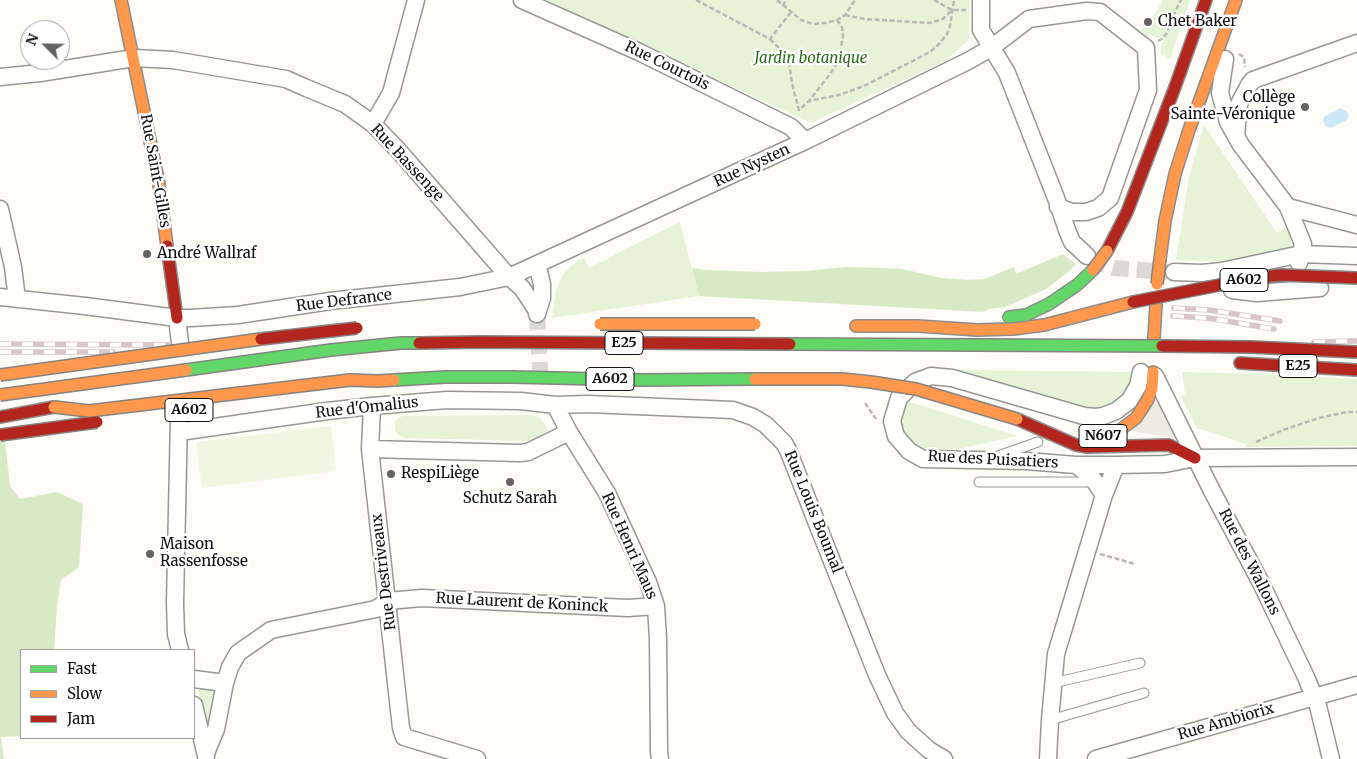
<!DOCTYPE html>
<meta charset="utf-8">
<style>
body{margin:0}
#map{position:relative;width:1357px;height:759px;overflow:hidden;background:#fdfcf7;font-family:Merriweather,serif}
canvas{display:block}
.legend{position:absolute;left:20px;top:649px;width:175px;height:90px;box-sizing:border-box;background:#fff;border:1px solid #a0a0a0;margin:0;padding:6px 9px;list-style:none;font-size:15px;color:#111}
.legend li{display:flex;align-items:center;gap:10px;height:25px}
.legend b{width:25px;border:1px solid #a0a0a0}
.north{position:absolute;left:20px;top:20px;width:50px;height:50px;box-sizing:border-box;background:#fff;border:1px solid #a0a0a0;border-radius:50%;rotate:293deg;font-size:14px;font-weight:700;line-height:20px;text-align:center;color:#111}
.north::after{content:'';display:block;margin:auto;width:18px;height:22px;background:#646362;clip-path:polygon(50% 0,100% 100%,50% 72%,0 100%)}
</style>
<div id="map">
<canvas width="1357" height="759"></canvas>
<ul class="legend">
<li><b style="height:6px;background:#63d668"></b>Fast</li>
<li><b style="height:6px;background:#ff974d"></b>Slow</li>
<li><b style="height:6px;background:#b3261e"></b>Jam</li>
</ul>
<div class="north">N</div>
</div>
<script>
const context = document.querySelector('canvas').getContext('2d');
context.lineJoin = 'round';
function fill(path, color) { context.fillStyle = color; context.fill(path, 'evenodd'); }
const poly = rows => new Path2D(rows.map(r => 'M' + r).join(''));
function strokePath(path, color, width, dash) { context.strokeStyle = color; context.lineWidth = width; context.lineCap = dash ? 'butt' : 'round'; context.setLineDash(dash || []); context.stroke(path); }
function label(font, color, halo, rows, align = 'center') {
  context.font = font + ' Merriweather,serif'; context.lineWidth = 5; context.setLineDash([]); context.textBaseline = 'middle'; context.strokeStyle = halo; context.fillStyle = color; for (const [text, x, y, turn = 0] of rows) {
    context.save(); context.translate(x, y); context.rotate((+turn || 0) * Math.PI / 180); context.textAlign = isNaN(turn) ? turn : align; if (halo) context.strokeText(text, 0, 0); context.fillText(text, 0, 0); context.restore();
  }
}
const green = poly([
 [544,0,970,0,969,39,947,60,811,123],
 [1163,0,1190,0,1170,59,1161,54,1161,45,1165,41,1149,34,1147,36,1141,31,1157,11],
 [1204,125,1277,233,1287,226,1292,238,1290,248,1224,262,1176,260,1189,177],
 [680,222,699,296,552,318,556,290,563,274,577,261,584,258,589,268],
 [957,370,1136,372,1127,390,1119,399,1102,408,1083,410],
 [1182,372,1260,374,1357,379,1357,446,1245,447,1246,444,1197,428,1181,397,1185,394],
 [904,401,923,406,1017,436,931,455,905,439,899,421],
 [530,415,539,417,547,427,546,433,540,439,528,441,405,438,398,435,395,431,395,421,402,416],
 [197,683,218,690,212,727,206,726]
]);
const forest = poly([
 [1063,254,1076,264,1068,272,1046,289,1005,307,989,309,983,312,699,296,692,268,707,270,760,272,806,271,845,267,882,268,902,269,942,278,968,280,984,279,1014,267,1016,274],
 [5,441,10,486,20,499,57,492,83,504,79,567,61,580,57,606,54,650,21,650,21,736,1,737,4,759,0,759,0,442]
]);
const pitch = poly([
 [331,426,336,471,202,488,196,442]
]);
const plaza = poly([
 [1157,399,1176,438,1131,431]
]);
const water = poly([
 [1340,108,1345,110,1348,113,1349,117,1345,121,1330,128,1325,126,1323,120,1324,117]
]);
const streetTunnel = poly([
 [1091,258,1100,263,1114,268,1167,272],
 [537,314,541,386]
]);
const path = poly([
 [696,0,770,39,791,12],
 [777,0,801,20,813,24,825,23,837,20,845,15,855,0],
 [934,0,952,10,966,10],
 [783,6,786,0],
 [845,15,865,19,930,23,943,19,951,11],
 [837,20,842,27,843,36,840,53,836,65,830,74,809,101,839,95,864,86,930,52,939,44,947,34,950,26,954,0],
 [770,39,782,51,789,62,792,84,799,110,809,101],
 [1158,41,1162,39,1167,33,1174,14,1181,0],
 [1239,54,1244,57,1245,67],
 [865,403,876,419],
 [1256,442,1283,430,1319,418,1346,412,1357,412],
 [1100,554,1135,564]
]);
const lane = poly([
 [998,456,1038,442],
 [979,482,1096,482],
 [1053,683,1140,663],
 [1050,720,1144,693]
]);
const street = poly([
 [522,0,639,52,791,127,805,141],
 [981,0,981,30,1007,73,1056,198,1067,230,1072,242,1087,256],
 [1225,59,1220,93,1228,122,1241,145,1288,207,1303,244,1301,254,1299,263],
 [0,77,40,73,134,58,173,60,286,79,304,87,345,104,373,124,398,150,509,277,522,288,537,311],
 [373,124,391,93,416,0],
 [1236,136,1239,104,1249,85,1253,80,1357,43],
 [1288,207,1357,225],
 [0,209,13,267,17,299],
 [1174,272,1202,273,1222,271,1301,254,1357,256],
 [1232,290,1257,293,1320,288],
 [0,297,85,306,177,318,191,318,238,315,330,301,460,287,509,277,805,141,968,61,991,48,1029,19,1087,11,1100,12,1146,48,1148,90,1110,198,1098,208,1086,212,1072,212,1058,207],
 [537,314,542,298,542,284,537,264],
 [177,318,180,343],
 [1141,372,1138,386,1129,401,1116,411,1103,416,1096,417,1084,416,952,378,931,376,915,382,899,398,892,421,896,436,909,451,923,459,1026,461,1076,465,1116,465,1165,464,1195,458,1357,457],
 [1155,376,1212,491,1261,583,1306,677,1318,706,1331,759],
 [555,405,569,432,607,493,648,582,656,606,658,639,659,752,660,759],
 [372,406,370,449,401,728,404,737,477,759],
 [179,418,175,603,176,634,180,650],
 [179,432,327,411,372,406,447,400,521,401,555,405,588,404,733,410,753,417,766,425,784,443,788,450,877,675,895,713,908,731,929,750,944,759],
 [370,449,520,453,528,452,569,432],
 [1076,465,1091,476,1104,495],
 [388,601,422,598,628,608,656,606],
 [194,679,225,683],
 [194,705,206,756],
 [206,753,216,729,225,683,230,667,238,653,271,630,376,609,388,601],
 [1048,759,1050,720,1056,654,1104,495,1116,465],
 [1096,759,1357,685]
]);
const fast = poly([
 [1009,317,1026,315,1049,304,1077,285,1093,270]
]);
const slow = poly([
 [121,0,159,184,167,246],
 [1160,259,1165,221,1175,174,1189,130,1236,0],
 [856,326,918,326,977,330,1013,329,1044,325,1133,302],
 [1154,338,1156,304],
 [1091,438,1120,430,1136,418,1147,401,1152,389,1153,372]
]);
const jam = poly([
 [167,246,177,318],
 [1107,251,1127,212,1175,87,1206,0],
 [1240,363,1357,370],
 [0,417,54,407],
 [1017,419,1076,445,1087,447,1169,445,1195,458]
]);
const rail = poly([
 [1174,308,1209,310,1280,321],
 [1173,316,1208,318,1274,329],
 [1314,342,1357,341],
 [0,344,168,345],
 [0,352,113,352],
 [163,352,190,352]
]);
const fastBridge = poly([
 [790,344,1162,346],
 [186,370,331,350,401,343,419,343],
 [394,380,445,377,512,377,642,380,755,379]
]);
const slowBridge = poly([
 [1093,270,1107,251],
 [1157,284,1160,259],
 [600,324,755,324],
 [0,375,261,339],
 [755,379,842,379,871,382,916,389,1017,419],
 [0,395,186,370],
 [54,407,89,411,350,380,378,381,394,380]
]);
const jamBridge = poly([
 [1133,302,1260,277,1282,275,1357,278],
 [261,339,357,328],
 [419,343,479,342,790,344],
 [1162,346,1251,347,1357,352],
 [0,435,97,422]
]);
const markers = [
 [1148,22,5,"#646362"],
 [1305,107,5,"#646362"],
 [147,254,5,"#646362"],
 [391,474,5,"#646362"],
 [510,482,5,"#646362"],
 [150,554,5,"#646362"]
];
const shields = [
 [1244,280,48],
 [624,343,38],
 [1298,366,38],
 [610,379,48],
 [189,410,48],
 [1103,436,48]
];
const shieldNames = [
 ["A602",1244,280],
 ["E25",624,343],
 ["E25",1298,366],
 ["A602",610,379],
 ["A602",189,410],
 ["N607",1103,436]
];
const poiNames = [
 ["Chet Baker",1158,22],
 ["Collège",1295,98,"right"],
 ["Sainte-Véronique",1295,115,"right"],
 ["André Wallraf",157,254],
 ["RespiLiège",401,474],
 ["Schutz Sarah",510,499,"center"],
 ["Maison",160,545],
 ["Rassenfosse",160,562]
];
const parkNames = [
 ["Jardin botanique",811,59]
];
const streetNames = [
 ["Rue Courtois",667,66,26],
 ["Rue Bassenge",407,163,47],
 ["Rue Nysten",752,166,-25],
 ["Rue Saint-Gilles",155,171,80],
 ["Rue Defrance",344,301,-7],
 ["Rue d'Omalius",367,408,-6],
 ["Rue des Puisatiers",993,460,3],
 ["Rue Louis Boumal",813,512,68],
 ["Rue Henri Maus",629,546,66],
 ["Rue des Wallons",1249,562,63],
 ["Rue Destriveaux",384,572,-97],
 ["Rue Laurent de Koninck",522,603,3],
 ["Rue Ambiorix",1226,722,-16]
];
fill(green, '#e7f3d7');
fill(forest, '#d8eac5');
fill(pitch, '#f0f6e1');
fill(plaza, '#edebe2');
fill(water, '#cde8f7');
strokePath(streetTunnel, '#dad9d4', 16, [16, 8]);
strokePath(lane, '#979795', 11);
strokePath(street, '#979795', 19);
strokePath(fast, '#8e8d8b', 14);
strokePath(slow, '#8e8d8b', 14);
strokePath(jam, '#8e8d8b', 14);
strokePath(path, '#b9b9b8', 2.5, [5, 2.5]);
strokePath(lane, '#fffffe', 9);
strokePath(street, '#fffffe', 16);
strokePath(fast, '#63d668', 11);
strokePath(slow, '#ff974d', 11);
strokePath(jam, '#b3261e', 11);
strokePath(rail, '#d9c6c7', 5.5);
strokePath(rail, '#fff', 4, [11]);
strokePath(fastBridge, '#858482', 14, []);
strokePath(slowBridge, '#858482', 14, []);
strokePath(jamBridge, '#858482', 14, []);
strokePath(fastBridge, '#63d668', 11);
strokePath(slowBridge, '#ff974d', 11);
strokePath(jamBridge, '#b3261e', 11);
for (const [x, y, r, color] of markers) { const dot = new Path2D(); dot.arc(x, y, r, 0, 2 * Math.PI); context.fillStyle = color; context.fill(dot); strokePath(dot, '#fff', 2); }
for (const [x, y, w] of shields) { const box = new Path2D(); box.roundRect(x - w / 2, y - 11.5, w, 23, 4); context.fillStyle = '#fff'; context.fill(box); strokePath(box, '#111', 1); }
label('bold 14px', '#111', null, shieldNames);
label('15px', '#111', '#fff', poiNames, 'left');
label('italic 15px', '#2f6b1f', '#fff', parkNames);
label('15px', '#111', '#fff', streetNames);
</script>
